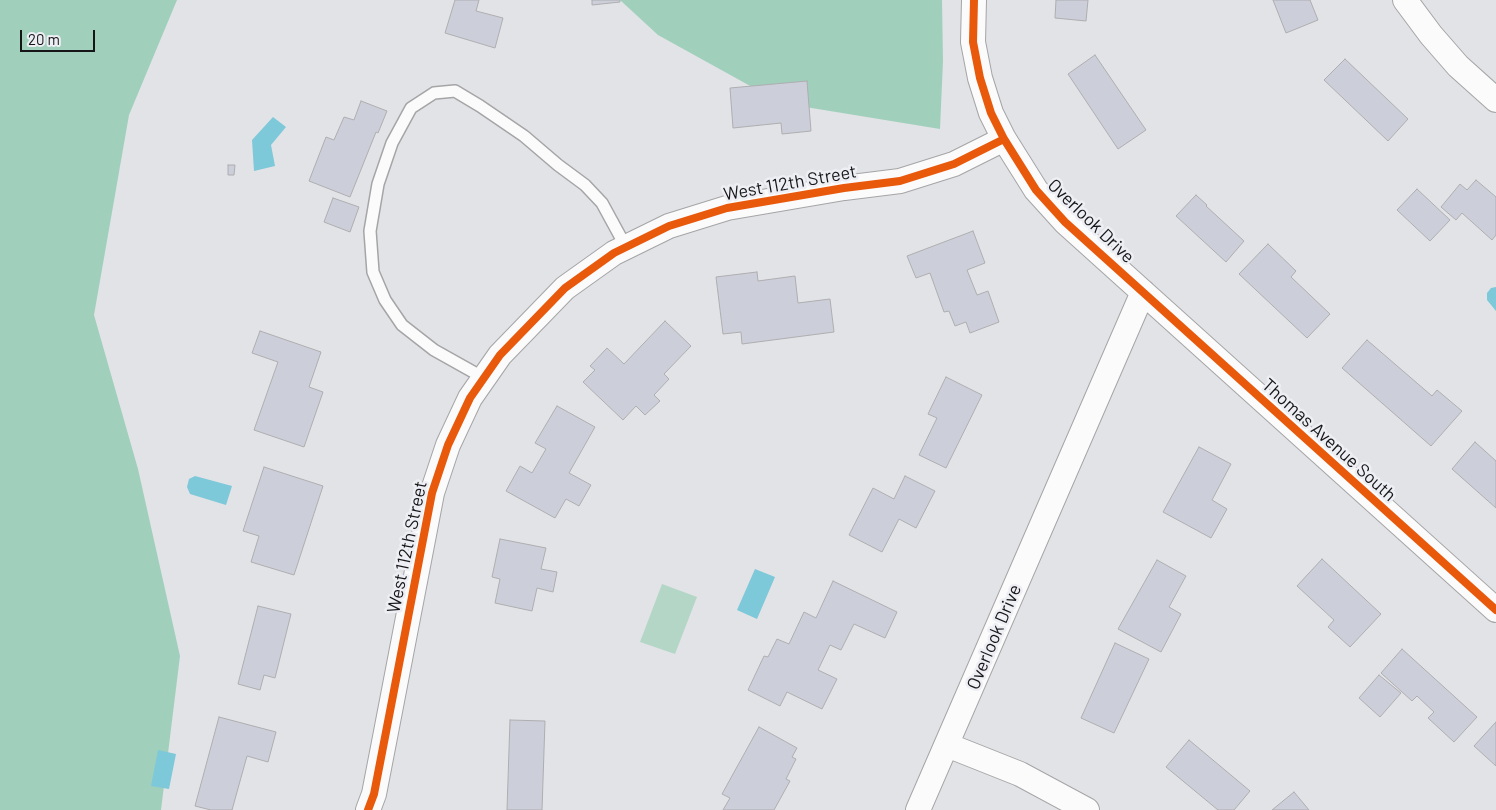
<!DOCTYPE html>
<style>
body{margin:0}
#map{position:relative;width:1496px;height:810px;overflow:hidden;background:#e2e3e6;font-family:Barlow,sans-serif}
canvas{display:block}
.scale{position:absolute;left:20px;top:30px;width:75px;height:22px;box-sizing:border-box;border:2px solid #161618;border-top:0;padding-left:6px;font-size:15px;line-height:18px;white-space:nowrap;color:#161618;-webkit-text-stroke:4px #eeeff4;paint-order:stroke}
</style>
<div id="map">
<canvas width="1496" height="810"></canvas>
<div class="scale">20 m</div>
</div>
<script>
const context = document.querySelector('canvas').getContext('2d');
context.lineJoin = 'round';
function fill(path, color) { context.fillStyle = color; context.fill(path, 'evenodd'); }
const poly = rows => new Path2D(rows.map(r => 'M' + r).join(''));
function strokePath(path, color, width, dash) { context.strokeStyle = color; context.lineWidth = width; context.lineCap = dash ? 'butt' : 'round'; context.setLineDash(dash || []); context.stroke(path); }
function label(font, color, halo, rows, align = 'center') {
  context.font = font + ' Barlow,sans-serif'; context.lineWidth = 5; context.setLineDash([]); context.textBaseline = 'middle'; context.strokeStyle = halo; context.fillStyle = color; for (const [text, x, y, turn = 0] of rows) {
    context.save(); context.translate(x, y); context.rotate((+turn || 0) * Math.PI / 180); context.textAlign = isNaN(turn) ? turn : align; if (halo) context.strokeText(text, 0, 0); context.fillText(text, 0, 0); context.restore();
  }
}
const green = poly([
 [662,584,697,597,675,654,640,642]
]);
const forest = poly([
 [0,0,177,0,129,115,94,315,138,469,180,656,161,810,0,810],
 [620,0,942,0,943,61,940,129,781,103,658,35]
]);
const water = poly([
 [273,117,286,127,271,145,275,166,254,171,252,140],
 [1496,287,1496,311,1487,300,1487,293,1491,288],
 [195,476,232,486,226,505,190,494,187,487,189,479],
 [755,569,775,577,757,619,737,610],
 [158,750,176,754,169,789,151,786]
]);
const building = poly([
 [455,0,479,0,476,11,503,18,495,48,445,33,455,0],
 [592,0,620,0,620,2,592,5,592,0],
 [1056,0,1088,0,1086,21,1055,18,1056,0],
 [1273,0,1310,0,1318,20,1286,33,1273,0],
 [1095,55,1146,130,1118,149,1068,74,1095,55],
 [1345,59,1408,119,1388,141,1324,80,1345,59],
 [807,81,811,131,782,134,781,123,733,128,730,88,807,81],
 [361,101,387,111,378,133,376,132,350,197,309,181,326,137,334,140,344,117,354,120,361,101],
 [228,165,235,165,234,175,228,175,228,165],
 [1476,180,1496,197,1496,235,1492,240,1462,213,1456,220,1441,207,1460,184,1467,190,1476,180],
 [1417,189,1450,220,1430,241,1397,210,1417,189],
 [1196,195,1207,205,1206,206,1244,241,1226,262,1176,216,1196,195],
 [333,198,359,207,350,232,324,222,333,198],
 [973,231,985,263,967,270,977,295,988,291,999,322,970,333,966,322,955,326,949,311,944,312,930,273,916,278,907,256,973,231],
 [1268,244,1296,271,1291,277,1330,314,1307,338,1239,274,1268,244],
 [757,272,758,281,795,276,798,303,830,299,834,332,742,344,741,332,723,334,716,277,757,272],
 [665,321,691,346,664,374,669,379,654,395,660,401,645,415,636,406,623,420,583,382,595,370,590,366,607,348,624,364,665,321],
 [260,331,321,352,309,387,323,392,304,447,254,430,278,362,252,353,260,331],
 [1367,340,1432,396,1437,390,1462,411,1431,446,1342,368,1367,340],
 [946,377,982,395,946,468,919,455,937,418,928,414,946,377],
 [557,406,595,427,569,473,591,485,579,506,566,499,555,518,506,491,520,466,532,473,546,449,535,443,557,406],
 [1475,442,1496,461,1496,508,1452,469,1475,442],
 [1199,447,1231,464,1212,500,1227,509,1211,538,1163,512,1199,447],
 [264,467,323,486,294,575,251,562,259,536,243,531,264,467],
 [905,476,935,491,916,528,899,519,882,552,849,535,873,488,894,499,905,476],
 [500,539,546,548,541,569,557,572,553,592,537,588,532,611,495,603,500,579,492,577,500,539],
 [1322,559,1381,614,1350,647,1328,627,1334,620,1297,586,1322,559],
 [1157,560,1186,576,1169,607,1181,614,1161,652,1118,629,1157,560],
 [833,581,897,612,885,638,854,624,841,650,830,645,818,670,837,679,822,709,787,692,780,706,748,690,764,656,768,657,777,639,789,644,804,612,816,618,833,581],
 [258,606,291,614,275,678,264,675,260,690,238,684,258,606],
 [1115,643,1149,659,1114,733,1081,718,1115,643],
 [1402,649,1477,717,1454,742,1428,718,1434,712,1417,696,1412,701,1381,673,1402,649],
 [1379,675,1401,693,1380,717,1359,698,1379,675],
 [219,717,276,732,268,762,247,756,232,810,211,810,195,806,219,717],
 [510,720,545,721,542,810,507,810,510,720],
 [1496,722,1496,766,1474,746,1496,722],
 [759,727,797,748,792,757,796,759,786,779,790,781,774,810,723,810,730,798,722,794,759,727],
 [1189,740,1250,791,1234,810,1218,810,1166,767,1189,740],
 [1294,792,1309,810,1272,810,1294,792]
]);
const lane = poly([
 [484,378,434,350,402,325,385,300,373,272,370,231,378,184,392,143,411,108,434,93,455,91,480,106,524,136,558,165,585,185,602,203,626,247]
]);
const street = poly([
 [974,0,973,42,980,78,991,113,1004,139,1036,190,1065,222,1496,610],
 [1405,0,1431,35,1458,66,1496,100],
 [947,745,1020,774,1087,810],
 [368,810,374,794,386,732,432,493,448,445,470,398,500,355,565,288,614,253,669,226,727,208,844,188,900,181,954,164,1004,139],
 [918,810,1143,292]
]);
const cycleway = poly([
 [974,0,973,42,980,78,991,113,1004,139,1036,190,1065,222,1496,610],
 [368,810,374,794,386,732,432,493,448,445,470,398,500,355,565,288,614,253,669,226,727,208,844,188,900,181,954,164,1004,139]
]);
const streetNames = [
 ["West 112th Street",790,183,-10],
 ["Overlook Drive",1091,221,44],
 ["Thomas Avenue South",1329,440,42],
 ["West 112th Street",407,547,-78],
 ["Overlook Drive",994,637,-67]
];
fill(green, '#b4d6c7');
fill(forest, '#a0d0bc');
fill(water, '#7dc8d9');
fill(building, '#ccceda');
strokePath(building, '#aeaeb0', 1);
strokePath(lane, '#a5a5a7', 14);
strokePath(street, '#a5a5a7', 26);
strokePath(lane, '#fbfbfb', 11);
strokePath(street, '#fbfbfb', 24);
strokePath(cycleway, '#e8590c', 8);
label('18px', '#161618', '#eeeff4', streetNames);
</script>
